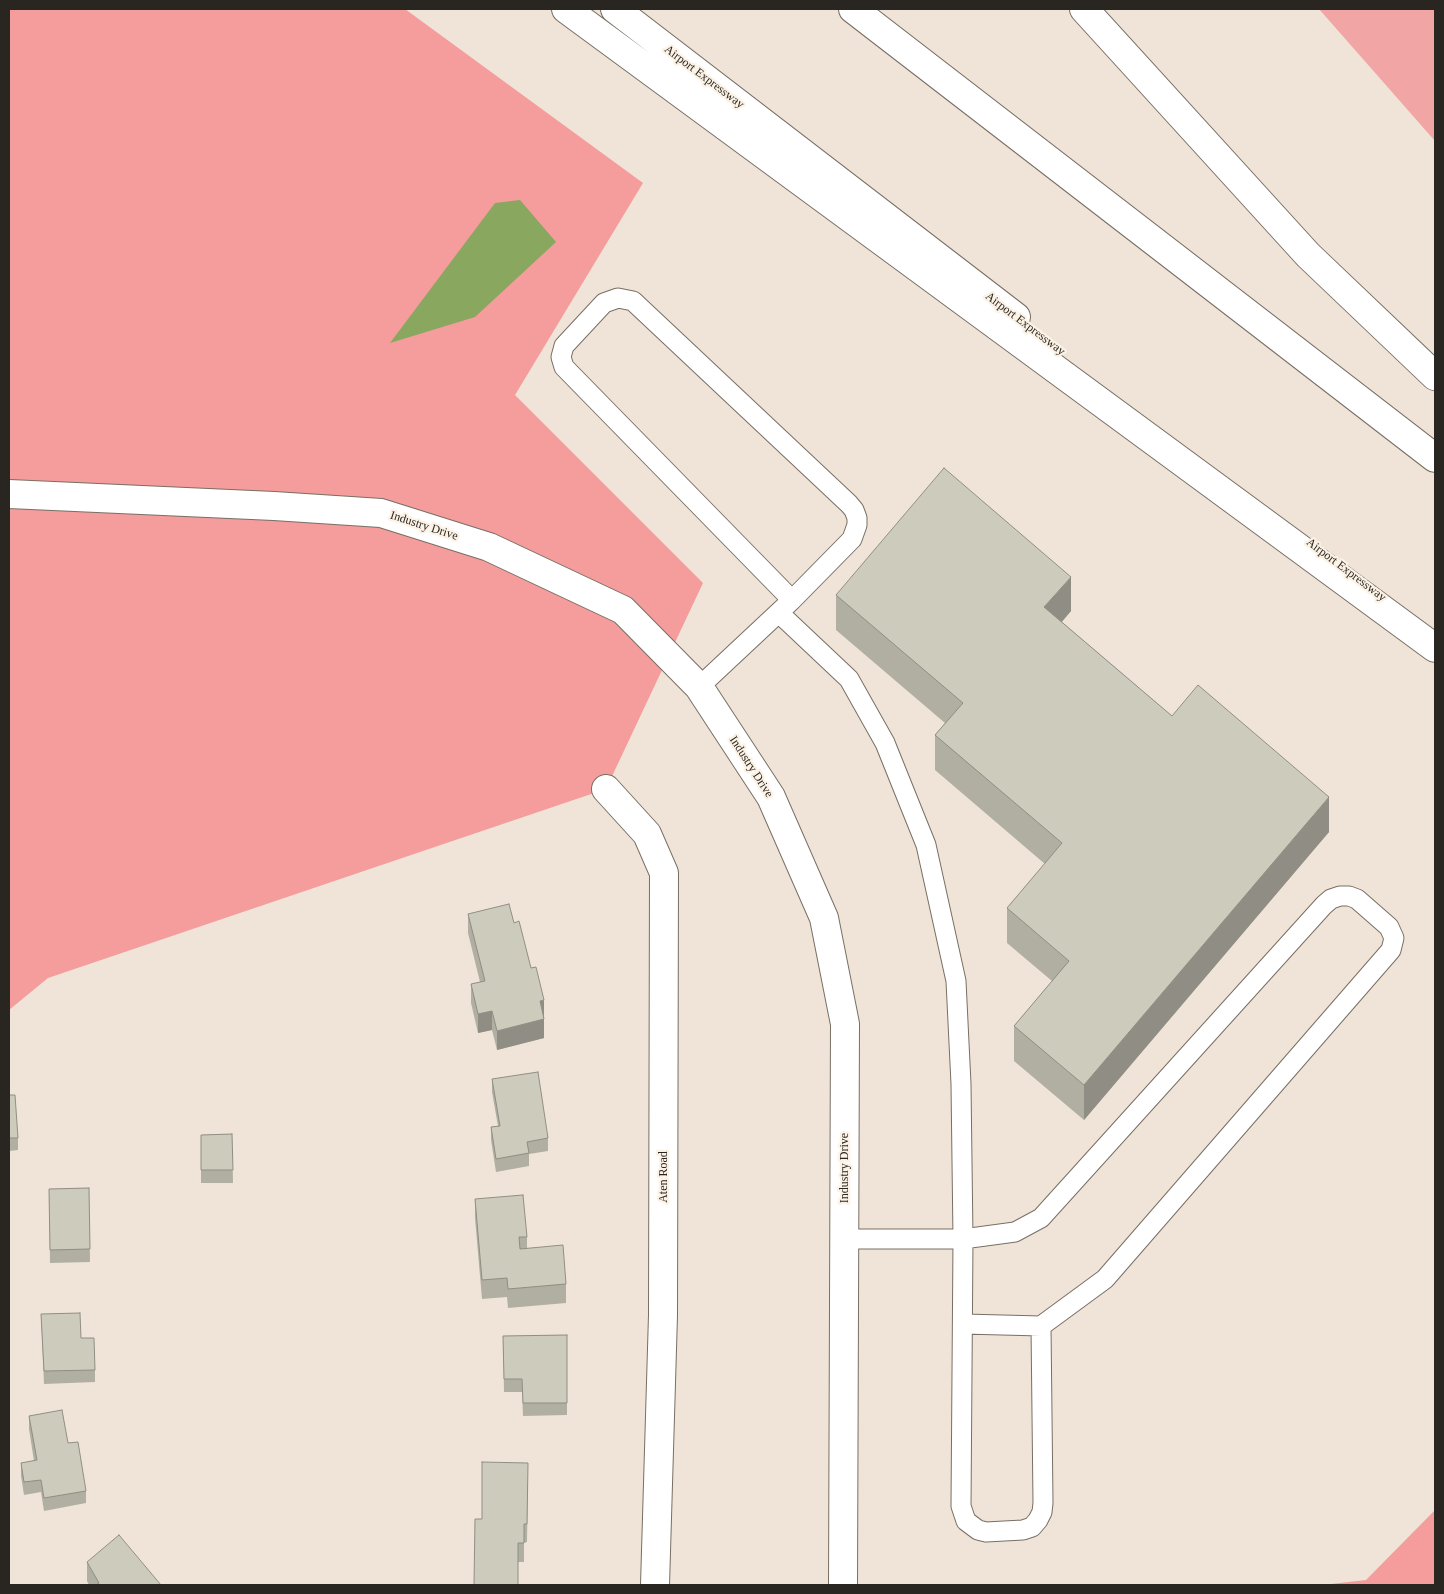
<!DOCTYPE html>
<style>
body{margin:0}
#map{position:relative;width:1444px;height:1594px;overflow:hidden;background:#efe4d7;font-family:"Times New Roman",serif}
canvas{display:block}
.frame{position:absolute;inset:0;border:10px solid #292621;pointer-events:none}
</style>
<div id="map">
<canvas width="1444" height="1594"></canvas>
<div class="frame"></div>
</div>
<script>
const context = document.querySelector('canvas').getContext('2d');
context.lineJoin = 'round';
function fill(path, color) { context.fillStyle = color; context.fill(path, 'evenodd'); }
const poly = rows => new Path2D(rows.map(r => 'M' + r).join(''));
function strokePath(path, color, width, dash) { context.strokeStyle = color; context.lineWidth = width; context.lineCap = dash ? 'butt' : 'round'; context.setLineDash(dash || []); context.stroke(path); }
function label(font, color, halo, rows, align = 'center') {
  context.font = font + ' "Times New Roman",serif'; context.lineWidth = 4.5; context.setLineDash([]); context.textBaseline = 'middle'; context.strokeStyle = halo; context.fillStyle = color; for (const [text, x, y, turn = 0] of rows) {
    context.save(); context.translate(x, y); context.rotate((+turn || 0) * Math.PI / 180); context.textAlign = isNaN(turn) ? turn : align; if (halo) context.strokeText(text, 0, 0); context.fillText(text, 0, 0); context.restore();
  }
}
const green = poly([
 [1319,9,1435,9,1435,141]
]);
const forest = poly([
 [10,9,405,9,643,183,515,395,703,583,606,789,48,978,9,1010],
 [1435,1510,1435,1585,1322,1585,1366,1580]
]);
const water = poly([
 [520,200,556,242,475,317,390,343,495,203]
]);
const service = poly([
 [779,613,849,679,885,743,926,845,956,981,961,1084,963,1239,961,1506,966,1521,978,1530,986,1532,1023,1530,1032,1527,1038,1520,1042,1512,1043,1503,1041,1326,963,1324],
 [699,687,792,600,852,539,857,525,857,518,854,510,849,504,633,301,618,298,604,303,564,346,561,357,564,367,792,600],
 [845,1239,963,1239,1015,1232,1041,1218,1324,905,1331,899,1340,896,1349,896,1357,899,1389,927,1394,938,1391,950,1105,1279,1041,1326]
]);
const minor = poly([
 [606,789,647,834,664,873,663,1315,655,1585]
]);
const tertiary = poly([
 [9,494,274,506,381,513,489,547,623,610,699,687,771,797,824,918,845,1024,843,1585]
]);
const motorway = poly([
 [566,9,1435,648],
 [615,9,1016,317],
 [853,9,1435,458],
 [1084,9,1308,255,1435,376]
]);
const wall = poly([
 [836,595,1071,611,1062,622,1172,716,1329,832,1084,1120,1014,1061,1014,1026,1052,981,1007,943,1007,908,1045,864,935,770,935,735,945,723,836,630],
 [468,914,514,923,544,1017,544,1038,497,1050,492,1030,478,1033,471,1003,471,984,480,982,468,933],
 [492,1079,548,1138,548,1151,529,1154,529,1166,496,1172,491,1140,491,1127,498,1126,492,1092],
 [9,1095,18,1138,18,1150,9,1151],
 [232,1134,233,1183,201,1183,201,1135],
 [89,1188,90,1262,50,1263,49,1189],
 [475,1199,527,1237,527,1248,566,1284,566,1303,508,1308,507,1297,482,1299,475,1218],
 [41,1314,81,1338,95,1370,95,1382,44,1384],
 [567,1335,567,1415,523,1416,522,1392,504,1392,503,1336],
 [29,1416,68,1443,86,1491,86,1503,44,1511,41,1492,24,1495,21,1476,21,1463,34,1461,29,1429],
 [528,1482,527,1542,524,1543,524,1562,518,1562,482,1519],
 [87,1562,161,1585,89,1585,87,1581]
]);
const shadedWall = poly([
 [1071,577,1071,611,1044,642,1044,607],
 [1329,797,1329,832,1084,1120,1084,1085],
 [544,1000,544,1019,540,1001],
 [492,1011,492,1030,478,1033,478,1014],
 [544,1019,544,1038,497,1050,497,1031]
]);
const building = poly([
 [944,468,1071,577,1044,607,1172,716,1198,685,1329,797,1084,1085,1014,1026,1069,961,1007,908,1062,843,935,735,963,703,836,595,944,468],
 [509,904,514,923,519,921,531,968,536,967,544,1000,540,1001,544,1019,497,1031,492,1011,478,1014,471,984,485,981,468,914,509,904],
 [538,1072,548,1138,527,1142,529,1153,496,1159,491,1127,500,1126,492,1079,538,1072],
 [9,1095,15,1095,18,1138,9,1138,9,1095],
 [232,1134,233,1170,201,1170,201,1135,232,1134],
 [89,1188,90,1249,50,1250,49,1189,89,1188],
 [523,1195,527,1237,519,1237,520,1249,563,1245,566,1284,508,1289,507,1278,482,1280,475,1199,523,1195],
 [80,1313,81,1338,94,1338,95,1370,44,1371,41,1314,80,1313],
 [567,1335,567,1403,523,1403,522,1379,504,1379,503,1336,567,1335],
 [62,1410,68,1443,78,1442,86,1491,44,1498,41,1480,24,1482,21,1463,37,1460,29,1416,62,1410],
 [482,1462,528,1463,527,1524,524,1524,524,1543,518,1543,518,1585,474,1585,475,1519,482,1519,482,1462],
 [119,1535,161,1585,96,1585,99,1583,87,1562,119,1535]
]);
const streetNames = [
 ["Airport Expressway",704,77,37],
 ["Airport Expressway",1025,324,37],
 ["Industry Drive",424,526,18],
 ["Airport Expressway",1346,570,37],
 ["Industry Drive",751,767,57],
 ["Industry Drive",845,1168,-90],
 ["Aten Road",664,1177,-90]
];
fill(green, '#f1a5a4');
fill(forest, '#f49d9c');
fill(water, '#89a75f');
strokePath(service, '#786f64', 21);
strokePath(minor, '#786f64', 30);
strokePath(tertiary, '#786f64', 30);
strokePath(motorway, '#786f64', 30);
strokePath(service, '#fff', 19);
strokePath(minor, '#fff', 28);
strokePath(tertiary, '#fff', 28);
strokePath(motorway, '#fff', 28);
fill(wall, '#b0afa2');
fill(shadedWall, '#908e84');
fill(building, '#cdcbbc');
strokePath(building, '#908e84', 1);
label('12px', '#292621', '#fcf2e5', streetNames);
</script>
